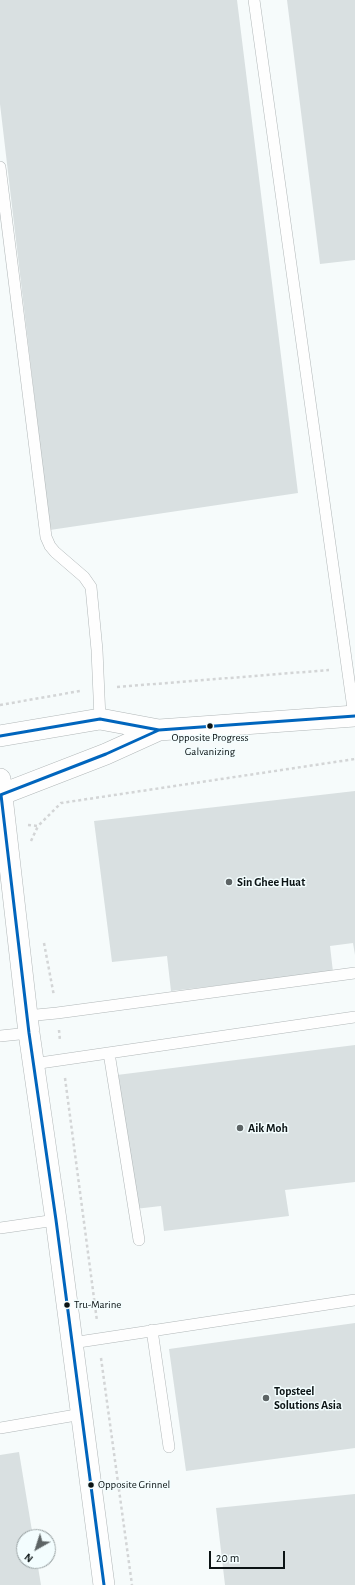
<!DOCTYPE html>
<style>
body{margin:0}
#map{position:relative;width:355px;height:1585px;overflow:hidden;background:#f6fbfb;font-family:"Alegreya Sans",sans-serif}
canvas{display:block}
.north{position:absolute;left:16px;top:1529px;width:40px;height:40px;box-sizing:border-box;background:#f3fdfe;border:1px solid #969fa0;border-radius:50%;rotate:219deg;font-size:11px;font-weight:700;line-height:16px;text-align:center;color:#0b1314}
.north::after{content:'';display:block;margin:auto;width:14px;height:18px;background:#5d6465;clip-path:polygon(50% 0,100% 100%,50% 72%,0 100%)}
.scale{position:absolute;left:209px;top:1551px;width:76px;height:18px;box-sizing:border-box;border:2px solid #0b1314;border-top:0;padding-left:5px;font-size:12px;line-height:14px;white-space:nowrap;color:#0b1314;-webkit-text-stroke:3px #f3fdfe;paint-order:stroke}
</style>
<div id="map">
<canvas width="355" height="1585"></canvas>
<div class="north">N</div>
<div class="scale">20 m</div>
</div>
<script>
const context = document.querySelector('canvas').getContext('2d');
context.lineJoin = 'round';
function fill(path, color) { context.fillStyle = color; context.fill(path, 'evenodd'); }
const poly = rows => new Path2D(rows.map(r => 'M' + r).join(''));
function strokePath(path, color, width, dash) { context.strokeStyle = color; context.lineWidth = width; context.lineCap = dash ? 'butt' : 'round'; context.setLineDash(dash || []); context.stroke(path); }
function label(font, color, halo, rows, align = 'center') {
  context.font = font + ' "Alegreya Sans",sans-serif'; context.lineWidth = 3; context.setLineDash([]); context.textBaseline = 'middle'; context.strokeStyle = halo; context.fillStyle = color; for (const [text, x, y, turn = 0] of rows) {
    context.save(); context.translate(x, y); context.rotate((+turn || 0) * Math.PI / 180); context.textAlign = isNaN(turn) ? turn : align; if (halo) context.strokeText(text, 0, 0); context.fillText(text, 0, 0); context.restore();
  }
}
const building = poly([
 [0,0,237,0,298,493,50,530,0,104],
 [287,0,355,0,355,260,320,264],
 [355,791,355,955,353,943,330,946,333,972,171,991,167,956,112,962,94,821],
 [355,1045,355,1182,285,1190,289,1216,164,1231,161,1206,135,1209,117,1075],
 [355,1323,355,1448,186,1471,169,1349],
 [19,1452,33,1537,24,1537,24,1561,37,1561,41,1585,0,1585,0,1455],
 [355,1494,355,1585,225,1585,216,1508]
]);
const path = poly([
 [117,687,329,670],
 [0,705,80,691],
 [28,825,38,826,61,803,355,759],
 [31,841,38,826],
 [44,943,54,996],
 [59,1030,60,1041],
 [65,1078,97,1321],
 [101,1358,132,1585]
]);
const service = poly([
 [254,0,354,716],
 [0,167,46,537,50,546,55,552,84,577,91,587,97,650,100,719],
 [26,1016,57,1013,355,973],
 [0,1036,29,1033],
 [109,1053,139,1240],
 [33,1064,355,1017],
 [0,1228,56,1220],
 [152,1330,169,1447],
 [72,1343,355,1300],
 [0,1428,82,1414]
]);
const minor = poly([
 [0,736,100,719,159,730,355,716],
 [0,779,29,1033,56,1220,104,1585],
 [0,795,106,754,159,730]
]);
const bus1 = poly([
 [0,736,100,719,159,730,355,716],
 [0,795,106,754,159,730],
 [1,795,29,1033,56,1220,104,1585]
]);
const markers = [
 [210,726,3.5,"#0b1314"],
 [229,882,4,"#5d6465"],
 [240,1128,4,"#5d6465"],
 [67,1305,3.5,"#0b1314"],
 [266,1398,4,"#5d6465"],
 [91,1485,3.5,"#0b1314"]
];
const busNames = [
 ["Opposite Progress",210,738,"center"],
 ["Galvanizing",210,752,"center"],
 ["Tru-Marine",74,1305],
 ["Opposite Grinnel",98,1485]
];
const poiNames = [
 ["Sin Ghee Huat",237,882],
 ["Aik Moh",248,1128],
 ["Topsteel",274,1391],
 ["Solutions Asia",274,1405]
];
fill(building, '#d9e0e1');
strokePath(service, '#b1b7b8', 12);
strokePath(minor, '#b1b7b8', 22);
strokePath(path, '#d3d5d6', 2.5, [3, 3]);
strokePath(service, '#fefefe', 11);
strokePath(minor, '#fefefe', 21);
strokePath(bus1, '#0065bd', 3);
for (const [x, y, r, color] of markers) { const dot = new Path2D(); dot.arc(x, y, r, 0, 2 * Math.PI); context.fillStyle = color; context.fill(dot); strokePath(dot, '#f3fdfe', 1.5); }
label('11px', '#0b1314', '#f3fdfe', busNames, 'left');
label('bold 12px', '#0b1314', '#f3fdfe', poiNames, 'left');
</script>
